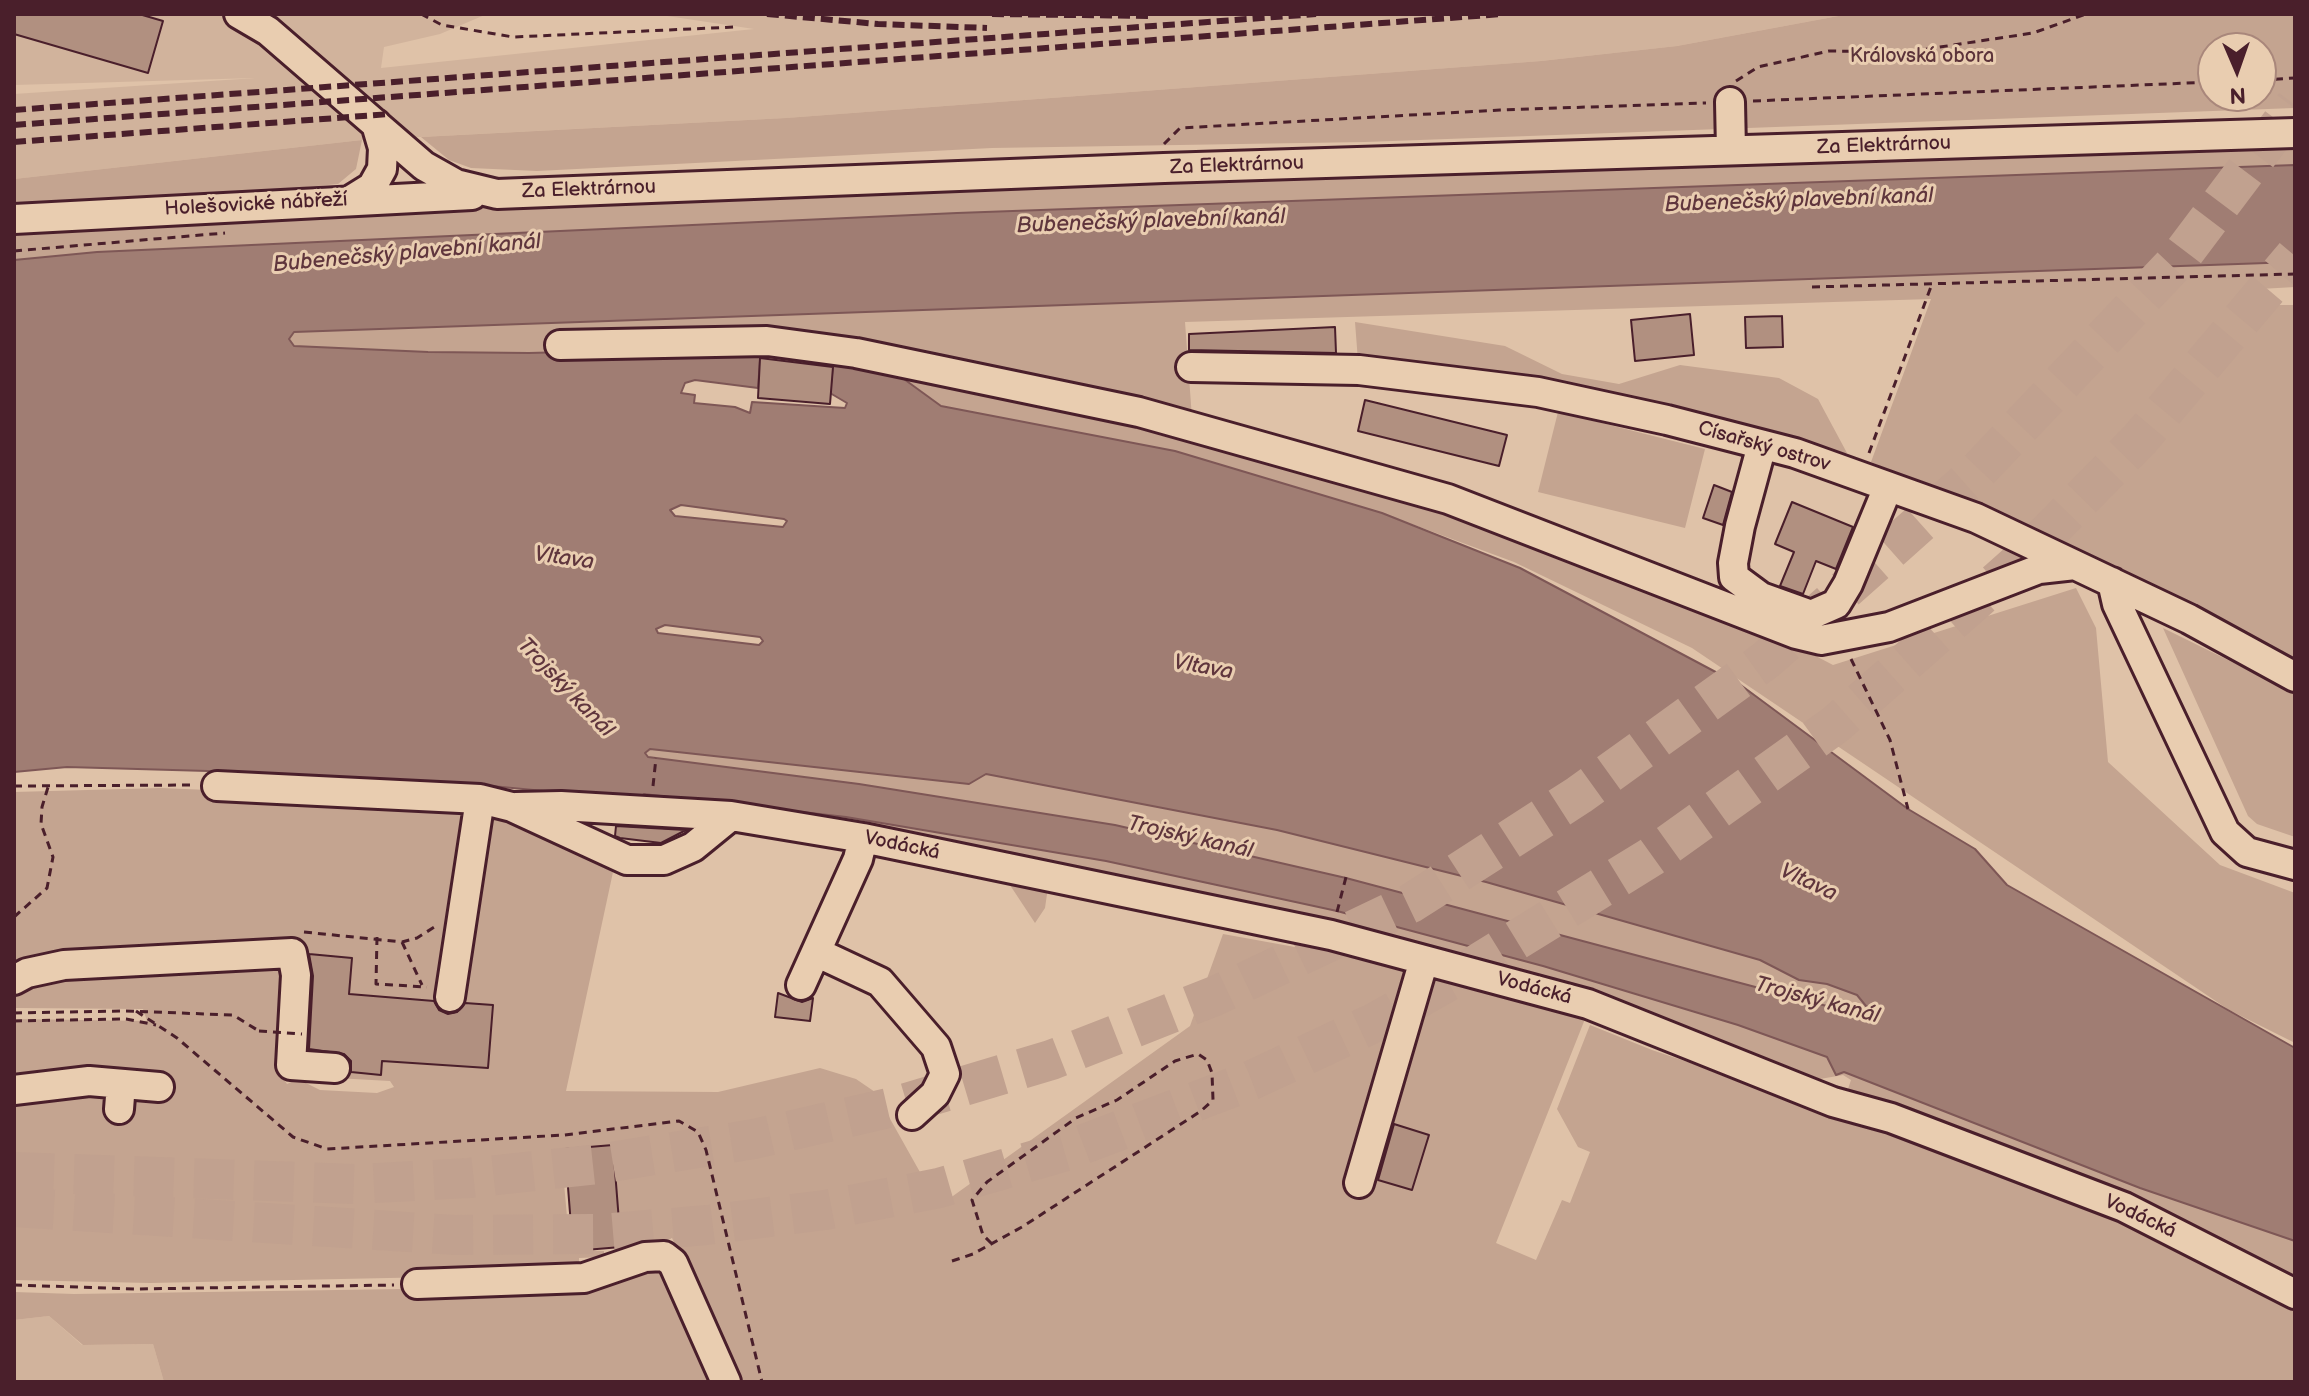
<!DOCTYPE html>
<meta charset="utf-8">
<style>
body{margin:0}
#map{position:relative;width:2309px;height:1396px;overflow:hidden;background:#dfc2a8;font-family:"Balsamiq Sans",sans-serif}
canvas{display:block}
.frame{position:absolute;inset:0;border:16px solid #4a1f2b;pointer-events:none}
.north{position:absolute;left:2197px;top:32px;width:80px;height:80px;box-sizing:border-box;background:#e9cdb0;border:2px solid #a9877b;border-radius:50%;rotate:178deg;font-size:22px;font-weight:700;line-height:32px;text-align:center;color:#4a1f2b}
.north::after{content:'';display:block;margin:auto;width:28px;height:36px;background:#4a1f2b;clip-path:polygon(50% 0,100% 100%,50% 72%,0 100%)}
</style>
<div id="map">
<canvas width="2309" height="1396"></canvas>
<div class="frame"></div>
<div class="north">N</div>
</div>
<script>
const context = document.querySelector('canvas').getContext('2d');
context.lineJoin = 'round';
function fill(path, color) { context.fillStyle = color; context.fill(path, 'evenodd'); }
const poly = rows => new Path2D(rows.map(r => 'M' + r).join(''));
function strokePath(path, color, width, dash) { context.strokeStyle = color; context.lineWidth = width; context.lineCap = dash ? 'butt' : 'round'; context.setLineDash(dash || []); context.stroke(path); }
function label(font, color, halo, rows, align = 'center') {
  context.font = font + ' "Balsamiq Sans",sans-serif'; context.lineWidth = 6; context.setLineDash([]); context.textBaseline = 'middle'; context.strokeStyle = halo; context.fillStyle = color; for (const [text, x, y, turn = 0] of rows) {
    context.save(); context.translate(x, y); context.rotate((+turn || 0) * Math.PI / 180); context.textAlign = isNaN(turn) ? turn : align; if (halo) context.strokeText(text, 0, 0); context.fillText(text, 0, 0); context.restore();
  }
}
const built = poly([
 [14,14,487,14,440,34,384,47,381,68,754,29,654,14,1849,14,1677,46,1541,61,786,118,362,140,14,179,14,94,256,78,14,85],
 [49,1316,82,1345,153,1344,164,1382,14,1382,14,1320]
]);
const green = poly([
 [1849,14,2295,14,2295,108,1365,142,992,148,537,171,471,168,449,160,421,137,786,118,1541,61,1677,46],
 [2213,48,2261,48,2261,96,2213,96],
 [362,140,356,169,338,184,284,189,276,212,2295,144,2295,165,957,213,97,252,14,260,14,179],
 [2295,262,2295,287,2260,289,2276,305,2295,305,2295,691,2182,630,2191,606,1871,462,1931,299,1185,322,1192,418,1159,435,1343,479,1768,631,1833,665,2076,588,2096,628,2108,762,2220,865,2295,893,2295,1043,2229,1010,1692,648,1514,562,1382,513,1175,451,941,406,897,374,761,347,529,353,428,352,294,346,288,339,294,332],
 [1355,322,1505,346,1562,374,1619,384,1680,365,1779,378,1818,399,1847,453,1804,468,1586,410,1360,387],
 [1558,412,1705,449,1685,528,1538,492],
 [2163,628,2295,693,2295,837,2257,824,2248,816],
 [650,749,969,784,986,774,1277,830,1486,882,1760,960,1799,980,1827,984,1857,995,1870,1011,2140,1188,2295,1241,2295,1294,1845,1098,1851,1080,1843,1075,1820,1079,1542,975,1221,897,973,848,638,800,645,754],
 [161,788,278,793,491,812,613,872,566,1091,718,1092,820,1068,856,1079,875,1092,939,1206,1190,1026,1223,934,1422,970,1585,1019,1496,1243,1536,1260,1562,1200,1570,1203,1590,1152,1578,1147,1557,1109,1590,1025,1652,1050,1946,1149,2124,1224,2295,1307,2295,1382,737,1382,672,1238,645,1253,623,1256,612,1146,561,1150,570,1250,604,1251,604,1257,579,1258,579,1274,150,1283,14,1280,14,1019,147,1021,143,1009,14,1008,14,792],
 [281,1075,390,1081,394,1087,377,1093,320,1090,298,1079,287,1084],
 [1004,876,1048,887,1045,908,1035,923],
 [648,1265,662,1269,715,1382,164,1382,153,1344,83,1345,49,1316,14,1320,14,1292,74,1294,600,1286]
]);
const water = poly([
 [2295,165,2295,262,294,332,289,339,294,346,428,352,529,353,761,347,758,388,695,380,685,383,681,393,695,395,694,403,735,407,750,413,752,402,845,408,847,403,830,393,834,357,897,374,941,406,1175,451,1382,513,1520,568,1742,686,1908,809,1975,849,2007,885,2295,1048,2295,1241,2140,1188,1844,1072,1836,1075,1827,1057,1738,1025,1543,966,1337,911,1106,861,846,817,652,795,644,794,638,800,481,785,243,772,67,767,14,772,14,260,97,252,957,213,2295,165],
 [681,505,784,519,787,521,783,527,675,516,670,510,681,505],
 [665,625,760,637,763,641,759,645,658,633,656,629,665,625],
 [650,749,969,784,986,774,1277,830,1486,882,1760,960,1799,980,1827,984,1857,995,1870,1011,1853,1013,1346,878,1115,825,859,784,648,757,645,753,650,749]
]);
const building = poly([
 [14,14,139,14,163,21,148,73,14,34,14,14],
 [1690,314,1694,355,1635,361,1631,320,1690,314],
 [1782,316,1783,347,1746,348,1745,317,1782,316],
 [1335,327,1336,353,1189,350,1189,334,1335,327],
 [760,358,833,367,830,404,758,398,760,358],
 [1365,400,1507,435,1499,466,1358,431,1365,400],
 [1714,485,1732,492,1723,525,1703,518,1714,485],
 [1792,502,1853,527,1836,569,1816,561,1803,594,1780,586,1794,552,1775,544,1792,502],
 [616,826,686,830,661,843,620,838,615,836,616,826],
 [309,954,352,958,349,994,434,1001,439,1010,448,1014,457,1012,465,1003,493,1005,488,1068,382,1061,381,1075,351,1072,351,1061,344,1054,309,1049,313,976,309,954],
 [778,993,802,1002,813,998,810,1021,775,1017,778,993],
 [1394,1124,1429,1135,1412,1190,1378,1180,1394,1124],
 [613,1145,621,1247,573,1251,565,1149,613,1145]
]);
const highwayTunnel = poly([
 [14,1172,357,1184,469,1178,598,1164,754,1139,893,1107,1051,1060,1215,996,1411,903,1579,795,1766,660,1973,476,2179,259,2295,105],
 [14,1207,455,1235,599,1234,707,1225,825,1210,939,1188,1066,1151,1252,1080,1376,1022,1458,976,1651,857,1836,724,2017,564,2140,439,2295,256]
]);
const path = poly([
 [421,14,442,25,513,37,734,27],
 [2261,80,2295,78],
 [1736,81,1758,67,1829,51,1907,52,2033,33,2086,14],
 [1753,101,2213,82],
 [1164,144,1180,128,1500,110,1706,103],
 [14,251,225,233],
 [1812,287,2295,274],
 [1869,453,1932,284],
 [1851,659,1890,740,1908,809],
 [14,786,193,785],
 [653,786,656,758],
 [1337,912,1346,877],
 [14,917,47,888,53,857,41,824,42,807,49,784],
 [304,932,402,942,417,938,436,926],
 [377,937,376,984,427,987],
 [402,942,422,985],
 [136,1011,177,1038,293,1137,327,1149,564,1135,679,1121,698,1132,706,1150,762,1382],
 [14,1013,126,1011,233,1015,259,1031],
 [14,1021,126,1019,156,1025],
 [952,1261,973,1254,1022,1227,1201,1111,1213,1100,1212,1073,1207,1060,1198,1054,1175,1061,1117,1100,1076,1118,987,1182,972,1200,983,1235,991,1243],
 [14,1285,137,1289,394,1285]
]);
const minor = poly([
 [239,14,268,31,424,166,456,184,497,194,1164,168,2295,133],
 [1730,102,1731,150],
 [351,200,372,187,382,169,383,148,376,124],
 [14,219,472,195],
 [560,345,767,341,856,353,1139,412,1448,499,1796,634,1821,640,1889,627,2039,569,2075,565],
 [1191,367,1359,370,1538,392,1667,420,1795,453,1976,518,2189,619,2295,677],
 [1762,445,1740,526,1733,563,1734,577,1761,597,1811,615,1836,604,1848,584,1888,487],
 [2112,582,2117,604,2225,832,2247,852,2295,865],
 [217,786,480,799,512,807,627,860,664,860,693,847,731,816,863,838,1331,935,1588,1004,1833,1102,1891,1118,2124,1207,2295,1294],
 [516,807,561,806,731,816],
 [816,952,880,982,936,1047,945,1074,935,1094,912,1115],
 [14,980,27,973,64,965,292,953,296,975,291,1065,335,1068],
 [801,985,858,859,863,838],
 [450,997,480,799],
 [14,1090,89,1081,159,1087],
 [119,1109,121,1084],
 [1359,1183,1424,960],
 [417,1284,584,1278,645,1257,664,1256,673,1263,726,1382]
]);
const rail = poly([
 [767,14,878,24,987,28],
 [992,14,1152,16],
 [14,110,1316,14],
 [14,125,1503,14],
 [14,142,390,114]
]);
const pathBridge = poly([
 [259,1031,302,1034]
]);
const parkNames = [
 ["Královská obora",1922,57]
];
const streetNames = [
 ["Za Elektrárnou",1884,146,-2],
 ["Za Elektrárnou",1237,166,-2],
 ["Za Elektrárnou",589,190,-2],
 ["Holešovické nábřeží",256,205,-3],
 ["Císařský ostrov",1764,447,16],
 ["Vodácká",902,846,12],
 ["Vodácká",1534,989,15],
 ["Vodácká",2140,1217,25]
];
const waterNames = [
 ["Bubenečský plavební kanál",1799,201,-2],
 ["Bubenečský plavební kanál",1151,222,-2],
 ["Bubenečský plavební kanál",407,254,-5],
 ["Vltava",564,559,8],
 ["Vltava",1203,668,10],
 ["Trojský kanál",565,688,46],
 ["Trojský kanál",1190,838,13],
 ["Vltava",1808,883,25],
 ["Trojský kanál",1817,1001,15]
];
fill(built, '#d1b39c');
fill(green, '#c4a490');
fill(water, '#a07d73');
strokePath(water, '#7e5756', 2);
fill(building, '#b19080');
strokePath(building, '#4a1f2b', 2);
strokePath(highwayTunnel, '#c1a18f', 40, [40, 20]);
strokePath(minor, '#4a1f2b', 34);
strokePath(path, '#4a1f2b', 3, [8, 6]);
strokePath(minor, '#e9cdb0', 28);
strokePath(rail, '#4a1f2b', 6, [12, 6]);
strokePath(pathBridge, '#4a1f2b', 3, [8, 6]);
label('20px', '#5c333a', '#e9cdb0', parkNames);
label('20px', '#4a1f2b', '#e9cdb0', streetNames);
label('italic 22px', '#60363d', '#e9cdb0', waterNames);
</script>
